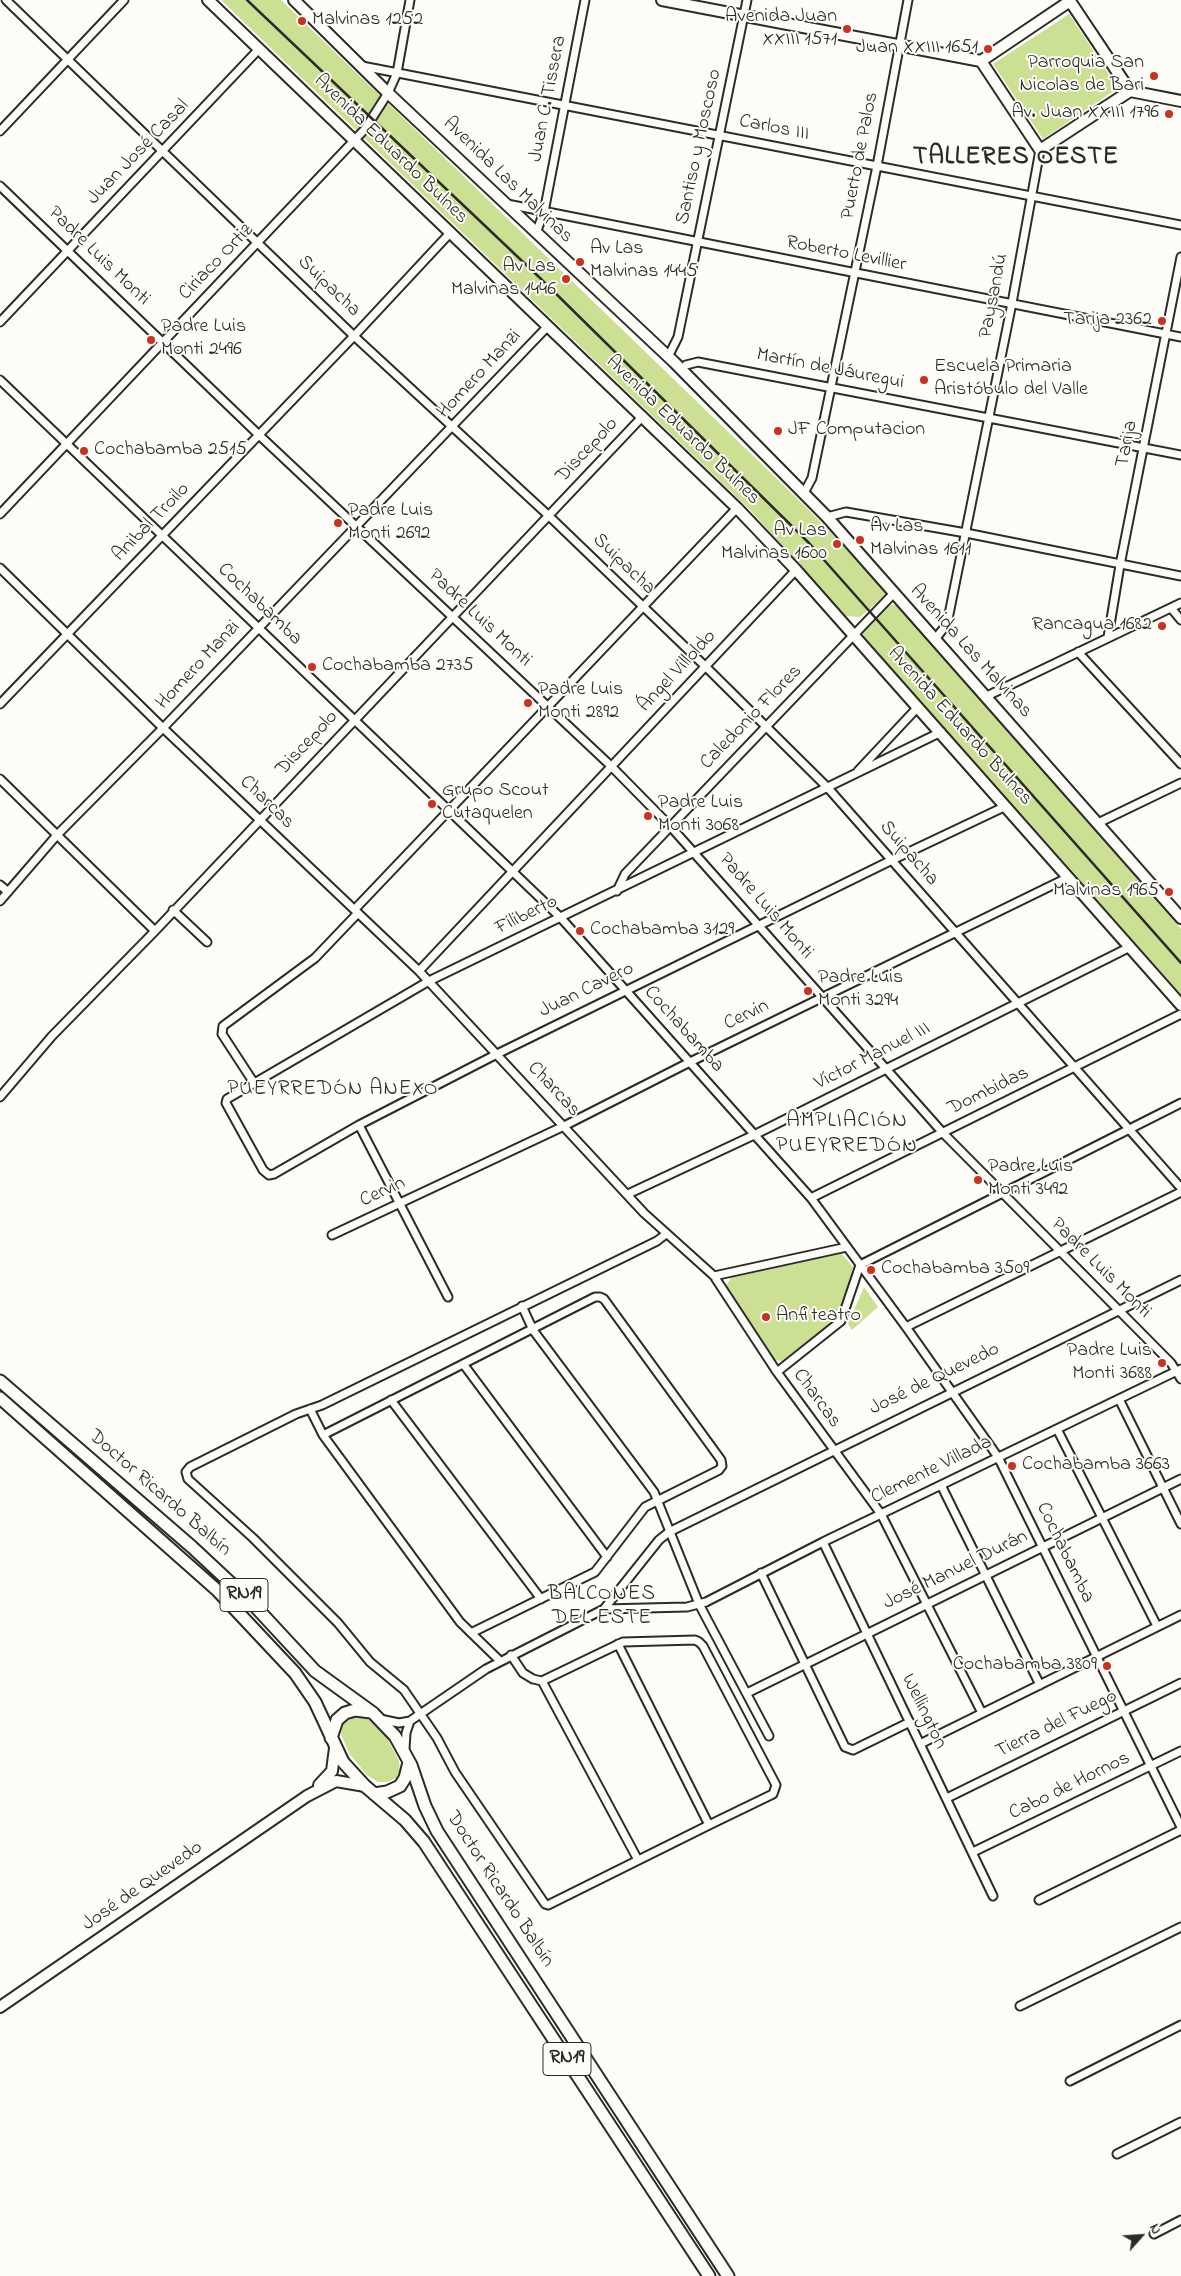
<!DOCTYPE html>
<meta charset="utf-8">
<style>
body{margin:0}
#map{position:relative;width:1181px;height:2276px;overflow:hidden;background:#fdfcf7;font-family:"Indie Flower",sans-serif}
canvas{display:block}
.north{position:absolute;left:1116px;top:2211px;width:50px;height:50px;-webkit-text-stroke:4px #fdfcf7;paint-order:stroke;rotate:64deg;font-size:14px;font-weight:700;line-height:20px;text-align:center;color:#2b2b2b}
.north::after{content:'';display:block;margin:auto;width:18px;height:22px;background:#2b2b2b;clip-path:polygon(50% 0,100% 100%,50% 72%,0 100%)}
</style>
<div id="map">
<canvas width="1181" height="2276"></canvas>
<div class="north">N</div>
</div>
<script>
const context = document.querySelector('canvas').getContext('2d');
context.lineJoin = 'round';
function fill(path, color) { context.fillStyle = color; context.fill(path, 'evenodd'); }
const poly = rows => new Path2D(rows.map(r => 'M' + r).join(''));
function strokePath(path, color, width, dash) { context.strokeStyle = color; context.lineWidth = width; context.lineCap = dash ? 'butt' : 'round'; context.setLineDash(dash || []); context.stroke(path); }
function label(font, color, halo, rows, align = 'center') {
  context.font = font + ' "Indie Flower",sans-serif'; context.lineWidth = 4; context.setLineDash([]); context.textBaseline = 'middle'; context.strokeStyle = halo; context.fillStyle = color; for (const [text, x, y, turn = 0] of rows) {
    context.save(); context.translate(x, y); context.rotate((+turn || 0) * Math.PI / 180); context.textAlign = isNaN(turn) ? turn : align; if (halo) context.strokeText(text, 0, 0); context.fillText(text, 0, 0); context.restore();
  }
}
const green = poly([
 [221,0,281,0,807,508,883,588,885,595,860,617,846,616,749,509],
 [1069,14,1118,88,1043,139,993,64],
 [890,605,898,605,1181,929,1181,1002,866,642,862,634],
 [841,1253,853,1267,841,1313,835,1320,782,1361,774,1360,725,1287,731,1278],
 [864,1287,878,1307,852,1330,848,1324],
 [354,1717,368,1719,387,1738,399,1761,400,1773,396,1778,388,1782,378,1782,367,1775,349,1753,341,1734,342,1729,343,1723]
]);
const minor = poly([
 [6,0,354,336,549,516,706,667,828,788,1181,1188],
 [362,66,1181,225],
 [0,131,124,0],
 [0,186,259,435,611,766,671,827,943,1133,1171,1363,1181,1379],
 [507,204,1181,337],
 [536,233,544,212,585,0],
 [0,322,259,49],
 [668,357,678,337,747,0],
 [681,370,686,365,698,362,1181,455],
 [0,380,561,918,811,1198,906,1327,998,1457,1181,1827],
 [804,493,812,478,877,166,908,0],
 [0,514,365,129,388,93,397,73,410,0],
 [827,517,846,512,966,533,1181,576],
 [0,568,163,728,419,971,644,1213,714,1276,777,1372,881,1514,982,1713],
 [1171,608,1181,620],
 [1108,637,1120,565,1181,257],
 [936,638,947,624,1012,303,1040,150],
 [1078,652,1181,764],
 [987,696,1181,603],
 [0,704,354,336,450,233],
 [941,732,429,981,227,1099,226,1103,263,1170,269,1175,274,1174,359,1125,497,1054,892,860,1006,806],
 [858,771,918,707],
 [0,779,155,931],
 [1098,823,1181,783],
 [0,885,8,892],
 [617,891,625,874,894,593],
 [0,901,57,835,163,728,548,326],
 [355,909,737,508],
 [173,910,207,942],
 [419,971,796,570],
 [254,1083,222,1034,223,1026,315,958,358,913],
 [0,1097,52,1036,155,931,643,416],
 [359,1125,448,1297],
 [628,1194,754,1135,1130,947],
 [811,1198,1181,1014],
 [332,1235,564,1126,690,1062,1067,878],
 [714,1276,847,1247],
 [522,1306,533,1330,654,1492,699,1604,769,1736],
 [906,1327,1181,1192],
 [464,1365,607,1557],
 [777,1372,841,1321,860,1265,1181,1103],
 [1119,1399,1181,1524],
 [391,1400,541,1599],
 [310,1409,323,1435,460,1622,500,1661],
 [1057,1429,1157,1626],
 [323,1435,595,1297,600,1297,604,1299,721,1460,722,1466,719,1470,645,1507,595,1572,471,1633],
 [941,1485,1040,1685],
 [823,1542,993,1896],
 [761,1573,845,1747,853,1750,910,1722],
 [604,1609,659,1540,669,1532,1181,1280],
 [618,1644,709,1825,548,1905,545,1904,455,1772,437,1738,404,1690,370,1662,338,1623,253,1538,188,1479,186,1472,190,1467,296,1414,322,1405,657,1241,666,1234],
 [511,1655,523,1673,533,1679,542,1681,638,1860],
 [542,1681,623,1642,695,1640,699,1642,703,1646,776,1785,773,1794,709,1825],
 [747,1693,1181,1479],
 [380,1719,399,1723,410,1721,486,1669,604,1609,687,1607,706,1602,823,1542,1181,1369],
 [920,1744,1181,1615],
 [405,1749,406,1733,410,1721],
 [947,1798,1181,1683],
 [973,1852,1181,1751],
 [1039,1900,1181,1830],
 [1020,2006,1181,1927],
 [1070,2081,1181,2025],
 [1117,2154,1181,2122],
 [1154,2234,1181,2220]
]);
const secondary = poly([
 [208,0,737,508,796,570,1181,1005],
 [294,0,388,93,674,362,827,517,1181,918],
 [662,0,981,61,1040,150,1130,91],
 [981,61,1070,1,1130,91,1181,101],
 [319,1785,332,1771,335,1748],
 [0,2007,307,1796,336,1781,365,1786]
]);
const primary = poly([
 [0,1381,192,1547,251,1602,315,1671,373,1713,395,1736,411,1765,425,1806,437,1831,728,2276],
 [0,1398,218,1591,295,1673,315,1702,343,1762,365,1786,405,1820,424,1842,709,2276],
 [331,1738,337,1720,345,1713,355,1710,371,1712],
 [374,1794,387,1792,400,1786,405,1778,409,1762]
]);
const rail = poly([
 [247,0,540,278,809,543,1181,963]
]);
const markers = [
 [302,21,5,"#c8321e"],
 [847,29,5,"#c8321e"],
 [988,49,5,"#c8321e"],
 [1154,76,5,"#c8321e"],
 [1169,114,5,"#c8321e"],
 [580,262,5,"#c8321e"],
 [566,279,5,"#c8321e"],
 [1162,321,5,"#c8321e"],
 [151,340,5,"#c8321e"],
 [924,380,5,"#c8321e"],
 [778,431,5,"#c8321e"],
 [84,451,5,"#c8321e"],
 [338,523,5,"#c8321e"],
 [860,540,5,"#c8321e"],
 [837,544,5,"#c8321e"],
 [1162,626,5,"#c8321e"],
 [312,667,5,"#c8321e"],
 [528,703,5,"#c8321e"],
 [432,804,5,"#c8321e"],
 [648,816,5,"#c8321e"],
 [1169,892,5,"#c8321e"],
 [580,931,5,"#c8321e"],
 [808,991,5,"#c8321e"],
 [978,1180,5,"#c8321e"],
 [871,1270,5,"#c8321e"],
 [766,1317,5,"#c8321e"],
 [1162,1363,5,"#c8321e"],
 [1012,1466,5,"#c8321e"],
 [1107,1666,5,"#c8321e"]
];
const shields = [
 [244,1595,48],
 [567,2059,48]
];
const shieldNames = [
 ["RN19",244,1595],
 ["RN19",567,2059]
];
const poiNames = [
 ["Avenida Juan",837,18,"right"],
 ["XXIII 1571",837,41,"right"],
 ["Malvinas 1252",312,21],
 ["Juan XXIII 1651",978,49,"right"],
 ["Parroquia San",1144,64,"right"],
 ["Nicolas de Bari",1144,87,"right"],
 ["Av. Juan XXIII 1796",1159,114,"right"],
 ["Av Las",590,250],
 ["Malvinas 1445",590,273],
 ["Av Las",556,268,"right"],
 ["Malvinas 1446",556,291,"right"],
 ["Tarija 2362",1152,321,"right"],
 ["Padre Luis",161,328],
 ["Monti 2496",161,351],
 ["Escuela Primaria",934,368],
 ["Aristóbulo del Valle",934,391],
 ["JF Computacion",788,431],
 ["Cochabamba 2515",94,451],
 ["Padre Luis",348,512],
 ["Monti 2692",348,535],
 ["Av Las",870,528],
 ["Malvinas 1611",870,551],
 ["Av Las",827,532,"right"],
 ["Malvinas 1600",827,555,"right"],
 ["Rancagua 1682",1152,626,"right"],
 ["Cochabamba 2735",322,667],
 ["Padre Luis",538,691],
 ["Monti 2892",538,714],
 ["Grupo Scout",442,792],
 ["Cutaquelen",442,815],
 ["Padre Luis",658,804],
 ["Monti 3068",658,827],
 ["Malvinas 1965",1159,892,"right"],
 ["Cochabamba 3129",590,931],
 ["Padre Luis",818,979],
 ["Monti 3294",818,1002],
 ["Padre Luis",988,1168],
 ["Monti 3492",988,1191],
 ["Cochabamba 3509",881,1270],
 ["Anfiteatro",776,1317],
 ["Padre Luis",1152,1352,"right"],
 ["Monti 3688",1152,1375,"right"],
 ["Cochabamba 3663",1022,1466],
 ["Cochabamba 3809",1097,1666,"right"]
];
const streetNames = [
 ["Juan C. Tissera",549,99,-79],
 ["Carlos III",774,129,11],
 ["Santiso y Moscoso",700,147,-78],
 ["Avenida Eduardo Bulnes",390,150,44],
 ["Juan José Casal",139,153,-46],
 ["Puerto de Palos",861,156,-79],
 ["Avenida Las Malvinas",507,181,44],
 ["Roberto Levillier",846,255,11],
 ["Padre Luis Monti",98,257,44],
 ["Ciriaco Ortiz",217,263,-46],
 ["Suipacha",328,287,44],
 ["Paysandú",995,296,-79],
 ["Martín de Jáuregui",830,370,11],
 ["Homero Manzi",480,375,-47],
 ["Avenida Eduardo Bulnes",682,431,44],
 ["Tarija",1128,444,-79],
 ["Discepolo",588,451,-47],
 ["Anibal Troilo",152,523,-46],
 ["Suipacha",623,565,44],
 ["Cochabamba",259,605,44],
 ["Padre Luis Monti",479,619,43],
 ["Avenida Las Malvinas",970,652,48],
 ["Homero Manzi",199,666,-47],
 ["Ángel Villoldo",678,672,-47],
 ["Caledonio Flores",752,718,-46],
 ["Avenida Eduardo Bulnes",959,727,48],
 ["Discepolo",308,744,-47],
 ["Charcas",266,803,44],
 ["Suipacha",908,854,49],
 ["Padre Luis Monti",765,907,49],
 ["Filiberto",527,916,-26],
 ["Juan Cavero",587,991,-26],
 ["Cervin",747,1016,-26],
 ["Cochabamba",683,1030,48],
 ["Víctor Manuel III",873,1057,-27],
 ["Charcas",553,1090,47],
 ["Dombidas",989,1092,-26],
 ["Cervin",383,1193,-25],
 ["Padre Luis Monti",1100,1269,45],
 ["José de Quevedo",935,1380,-26],
 ["Charcas",816,1399,54],
 ["Clemente Villada",932,1471,-26],
 ["Doctor Ricardo Balbín",159,1494,41],
 ["Cochabamba",1064,1553,64],
 ["José Manuel Durán",956,1571,-26],
 ["Wellington",923,1712,64],
 ["Tierra del Fuego",1057,1725,-26],
 ["Cabo de Hornos",1070,1787,-26],
 ["José de Quevedo",143,1887,-35],
 ["Doctor Ricardo Balbín",499,1890,57]
];
const neighbourhoodNames = [
 ["PUEYRREDÓN ANEXO",333,1091],
 ["BALCONES",602,1596],
 ["DEL ESTE",602,1620]
];
const quarterNames = [
 ["AMPLIACIÓN",847,1122],
 ["PUEYRREDÓN",847,1147]
];
const districtNames = [
 ["TALLERES OESTE",1016,159]
];
fill(green, '#cce094');
strokePath(minor, '#2b2b2b', 11);
strokePath(secondary, '#2b2b2b', 14);
strokePath(primary, '#2b2b2b', 15);
strokePath(minor, '#fdfcf7', 7);
strokePath(secondary, '#fdfcf7', 10);
strokePath(primary, '#fdfcf7', 11);
strokePath(rail, '#2b2b2b', 2.5);
for (const [x, y, r, color] of markers) { const dot = new Path2D(); dot.arc(x, y, r, 0, 2 * Math.PI); context.fillStyle = color; context.fill(dot); strokePath(dot, '#fdfcf7', 2); }
for (const [x, y, w] of shields) { const box = new Path2D(); box.roundRect(x - w / 2, y - 16.5, w, 33, 4); context.fillStyle = '#fdfcf7'; context.fill(box); strokePath(box, '#2b2b2b', 1); }
label('bold 19px', '#2b2b2b', null, shieldNames);
label('20px', '#2b2b2b', '#fdfcf7', poiNames, 'left');
label('20px', '#2b2b2b', '#fdfcf7', streetNames);
context.letterSpacing = '1px';
label('21px', '#2b2b2b', '#fdfcf7', neighbourhoodNames);
context.letterSpacing = '0px';
context.letterSpacing = '1px';
label('22px', '#2b2b2b', '#fdfcf7', quarterNames);
context.letterSpacing = '0px';
context.letterSpacing = '1px';
label('bold 25px', '#2b2b2b', '#fdfcf7', districtNames);
context.letterSpacing = '0px';
</script>
